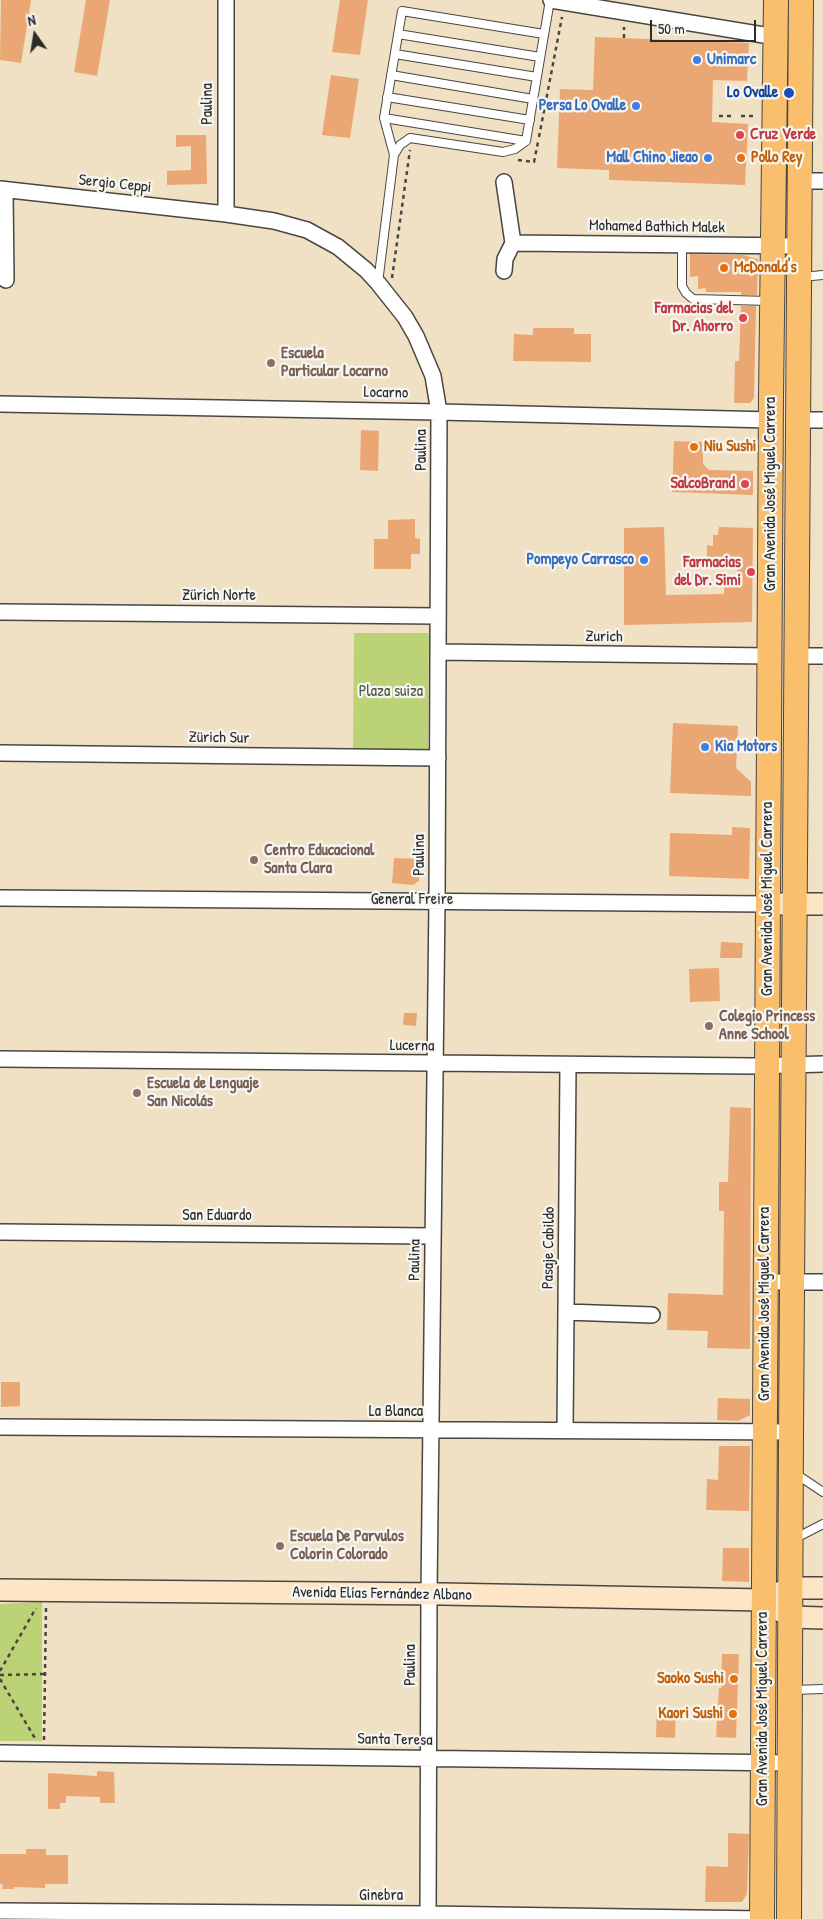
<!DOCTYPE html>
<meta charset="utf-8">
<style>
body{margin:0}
#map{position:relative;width:823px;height:1919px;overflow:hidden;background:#f0e0c4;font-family:"Patrick Hand",sans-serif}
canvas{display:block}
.north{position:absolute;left:10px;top:10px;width:50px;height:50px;-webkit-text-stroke:4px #f6f6f2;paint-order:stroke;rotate:347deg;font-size:14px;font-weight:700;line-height:20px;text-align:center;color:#2b2b2b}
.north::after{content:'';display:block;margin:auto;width:18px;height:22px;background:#2b2b2b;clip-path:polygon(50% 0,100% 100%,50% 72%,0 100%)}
.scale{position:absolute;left:650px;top:20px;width:106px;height:22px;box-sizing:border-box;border:2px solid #2b2b2b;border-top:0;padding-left:6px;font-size:15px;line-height:18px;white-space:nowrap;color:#2b2b2b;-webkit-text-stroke:4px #f6f6f2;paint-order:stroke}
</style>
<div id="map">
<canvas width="823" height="1919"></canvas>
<div class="north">N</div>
<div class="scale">50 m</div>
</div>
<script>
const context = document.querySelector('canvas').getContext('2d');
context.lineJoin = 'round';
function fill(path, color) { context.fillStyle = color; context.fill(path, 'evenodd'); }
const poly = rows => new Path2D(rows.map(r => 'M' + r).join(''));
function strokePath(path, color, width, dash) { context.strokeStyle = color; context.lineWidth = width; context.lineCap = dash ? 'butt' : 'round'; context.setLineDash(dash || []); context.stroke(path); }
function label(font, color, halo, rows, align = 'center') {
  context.font = font + ' "Patrick Hand",sans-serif'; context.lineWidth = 4.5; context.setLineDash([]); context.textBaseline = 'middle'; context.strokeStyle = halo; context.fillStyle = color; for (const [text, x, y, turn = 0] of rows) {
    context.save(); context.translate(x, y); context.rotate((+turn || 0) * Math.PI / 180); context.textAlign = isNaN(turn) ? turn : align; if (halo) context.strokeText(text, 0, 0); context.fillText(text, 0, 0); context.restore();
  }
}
const green = poly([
 [354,633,429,633,428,751,353,750],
 [42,1602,42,1741,0,1741,0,1604]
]);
const building = poly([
 [1,0,31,0,21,63,0,60],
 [86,0,110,0,97,76,74,72],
 [340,0,368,0,360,55,332,52],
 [595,37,749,43,747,81,713,80,712,122,748,124,745,185,609,180,609,170,557,168,560,89,593,90],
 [331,75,359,79,350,138,322,135],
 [176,135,206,135,207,184,167,185,167,171,191,170,191,146,176,147],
 [690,254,743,255,758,259,757,295,741,295,741,292,706,292,706,288,698,289,698,276,690,277],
 [741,306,756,306,754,398,750,403,734,403,735,361,739,361],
 [533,328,574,328,574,334,591,334,591,362,513,361,514,334,533,335],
 [361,430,379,431,378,471,360,470],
 [674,441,703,442,703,464,709,470,753,471,753,495,672,492],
 [415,519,415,538,420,539,420,554,411,554,411,569,374,569,374,539,388,539,388,520],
 [664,527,666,595,724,594,724,583,737,583,737,558,707,557,707,545,713,546,713,535,718,535,719,527,753,528,752,622,624,625,624,528],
 [673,723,738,726,736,768,751,782,751,796,670,793],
 [732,827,750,828,749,879,669,876,670,833,732,835],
 [394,858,420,859,419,881,413,885,392,883],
 [721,942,743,943,742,958,720,958],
 [719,968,720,1001,690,1002,689,969],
 [404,1013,417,1013,416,1026,403,1025],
 [730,1107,751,1108,750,1349,707,1348,708,1331,667,1330,668,1293,723,1295,724,1211,719,1211,719,1182,728,1182],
 [1,1382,20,1382,20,1406,1,1407],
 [718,1398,750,1399,750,1415,738,1421,717,1420],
 [719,1446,750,1446,749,1511,706,1510,707,1479,718,1480],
 [723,1548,749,1548,749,1582,722,1581],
 [722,1654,739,1654,736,1738,716,1737,719,1688,721,1688],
 [657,1708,676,1709,675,1738,656,1737],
 [97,1771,114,1772,115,1803,100,1803,100,1797,66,1796,66,1803,60,1803,60,1809,48,1809,48,1773,97,1776],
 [728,1833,749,1834,747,1894,742,1902,705,1902,706,1866,728,1867],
 [26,1849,46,1849,46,1855,68,1855,68,1884,45,1884,45,1888,14,1887,14,1889,2,1889,3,1884,0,1884,0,1854,26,1854]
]);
const path = poly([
 [624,38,624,27],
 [719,116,734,116],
 [741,116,757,116],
 [539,137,562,17],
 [518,160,534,162,538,142],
 [392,278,410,150],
 [0,1671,36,1608],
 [0,1675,45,1674],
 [0,1679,36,1740],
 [44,1740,46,1608]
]);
const lane = poly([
 [398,34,540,57],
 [395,54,537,77],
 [391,75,533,99],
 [387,97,530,120],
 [384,118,526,141],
 [394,155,400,145,410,138,503,152,515,149,526,141,550,0],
 [682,245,682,286,686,293,693,299,770,301],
 [801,277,823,275],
 [378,283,394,155,384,118,402,11,544,34],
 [796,1474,823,1492],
 [794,1539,823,1524],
 [792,1690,823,1689]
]);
const street = poly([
 [226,0,226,214],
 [551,0,776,37],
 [800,181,823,181],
 [0,189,226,214,274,221,307,230,338,247,366,270,378,283,405,317,416,336,433,376,439,412,437,900,429,1594,428,1919],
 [5,190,6,280],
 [513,243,800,246],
 [504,271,505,259,513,243,504,182],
 [0,404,439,412,771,420],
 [799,420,823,420],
 [0,612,438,616],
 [438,652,770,656],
 [797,656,823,656],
 [0,753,438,758],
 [0,898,768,904],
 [0,1059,754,1066,823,1064],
 [0,1232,433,1236],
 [766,1282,823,1282],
 [566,1312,652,1315],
 [0,1427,791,1432],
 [565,1431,568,1065],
 [0,1753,790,1763],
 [0,1911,428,1914,762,1919]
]);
const secondary = poly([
 [768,904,823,904],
 [0,1590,442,1594,764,1600,790,1588,823,1588],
 [776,1608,791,1617,823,1618]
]);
const primary = poly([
 [762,1919,771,396,776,0],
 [789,1919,791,1432,801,0]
]);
const markers = [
 [697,60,5,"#3f7fe0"],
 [789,93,6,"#1a4fb4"],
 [636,106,5,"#3f7fe0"],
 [740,135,5,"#e0444e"],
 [708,158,5,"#3f7fe0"],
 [741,158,5,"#e8710a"],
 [724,268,5,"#e8710a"],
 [743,318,5,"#e0444e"],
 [271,363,5,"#8d6e63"],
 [694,447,5,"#e8710a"],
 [745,484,5,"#e0444e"],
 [644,560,5,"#3f7fe0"],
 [751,572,5,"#e0444e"],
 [705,747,5,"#3f7fe0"],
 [254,860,5,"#8d6e63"],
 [709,1026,5,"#8d6e63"],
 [137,1093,5,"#8d6e63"],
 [280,1546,5,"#8d6e63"],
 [734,1679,5,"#e8710a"],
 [733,1714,5,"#e8710a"]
];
const shopNames = [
 ["Unimarc",707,60,"left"],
 ["Persa Lo Ovalle",626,106],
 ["Mall Chino Jieao",698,158],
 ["Pompeyo Carrasco",634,560],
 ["Kia Motors",715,747,"left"]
];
const transitNames = [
 ["Lo Ovalle",778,93]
];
const streetNames = [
 ["Paulina",208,104,-90],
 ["Sergio Ceppi",115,184,6],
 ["Mohamed Bathich Malek",657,227,1],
 ["Locarno",386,393,1],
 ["Paulina",422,450,-90],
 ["Gran Avenida José Miguel Carrera",771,494,-90],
 ["Zürich Norte",219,596],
 ["Zurich",604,637,1],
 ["Zürich Sur",219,738,1],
 ["Paulina",420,855,-90],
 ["Gran Avenida José Miguel Carrera",768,899,-90],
 ["General Freire",412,900],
 ["Lucerna",412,1046,1],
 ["San Eduardo",217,1216],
 ["Pasaje Cabildo",549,1248,-89],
 ["Paulina",415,1260,-89],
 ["Gran Avenida José Miguel Carrera",765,1304,-90],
 ["La Blanca",396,1412],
 ["Avenida Elías Fernández Albano",382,1594,1],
 ["Paulina",411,1665,-90],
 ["Gran Avenida José Miguel Carrera",763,1709,-90],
 ["Santa Teresa",395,1740,1],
 ["Ginebra",381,1896]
];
const healthNames = [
 ["Cruz Verde",750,135,"left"],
 ["Farmacias del",733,309],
 ["Dr. Ahorro",733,327],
 ["SalcoBrand",735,484],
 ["Farmacias",741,563],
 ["del Dr. Simi",741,581]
];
const foodNames = [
 ["Pollo Rey",751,158],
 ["McDonald's",734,268],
 ["Niu Sushi",704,447],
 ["Saoko Sushi",724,1679,"right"],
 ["Kaori Sushi",723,1714,"right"]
];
const educationNames = [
 ["Escuela",281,354],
 ["Particular Locarno",281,372],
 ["Centro Educacional",264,851],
 ["Santa Clara",264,869],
 ["Colegio Princess",719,1017],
 ["Anne School",719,1035],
 ["Escuela de Lenguaje",147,1084],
 ["San Nicolás",147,1102],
 ["Escuela De Parvulos",290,1537],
 ["Colorin Colorado",290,1555]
];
const parkNames = [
 ["Plaza suiza",391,692]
];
fill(green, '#bcd276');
fill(building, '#eba773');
strokePath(lane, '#494642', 10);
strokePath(street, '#494642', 18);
strokePath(secondary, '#494642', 24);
strokePath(primary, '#494642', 26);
strokePath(path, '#494642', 2.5, [4, 4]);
strokePath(lane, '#fff', 8);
strokePath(street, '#fff', 15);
strokePath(secondary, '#fde5c5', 21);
strokePath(primary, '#f9bf6d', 24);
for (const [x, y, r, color] of markers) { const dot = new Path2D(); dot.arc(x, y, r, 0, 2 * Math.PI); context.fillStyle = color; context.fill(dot); strokePath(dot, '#f6f6f2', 2); }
label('bold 16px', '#366cbe', '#f6f6f2', shopNames, 'right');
label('bold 16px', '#164399', '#f6f6f2', transitNames, 'right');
label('16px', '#2b2b2b', '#f6f6f2', streetNames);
label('bold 16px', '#be3a42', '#f6f6f2', healthNames, 'right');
label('bold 16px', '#c56008', '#f6f6f2', foodNames, 'left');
label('bold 16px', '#785e54', '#f6f6f2', educationNames, 'left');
label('16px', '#4f553e', '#f6f6f2', parkNames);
</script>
